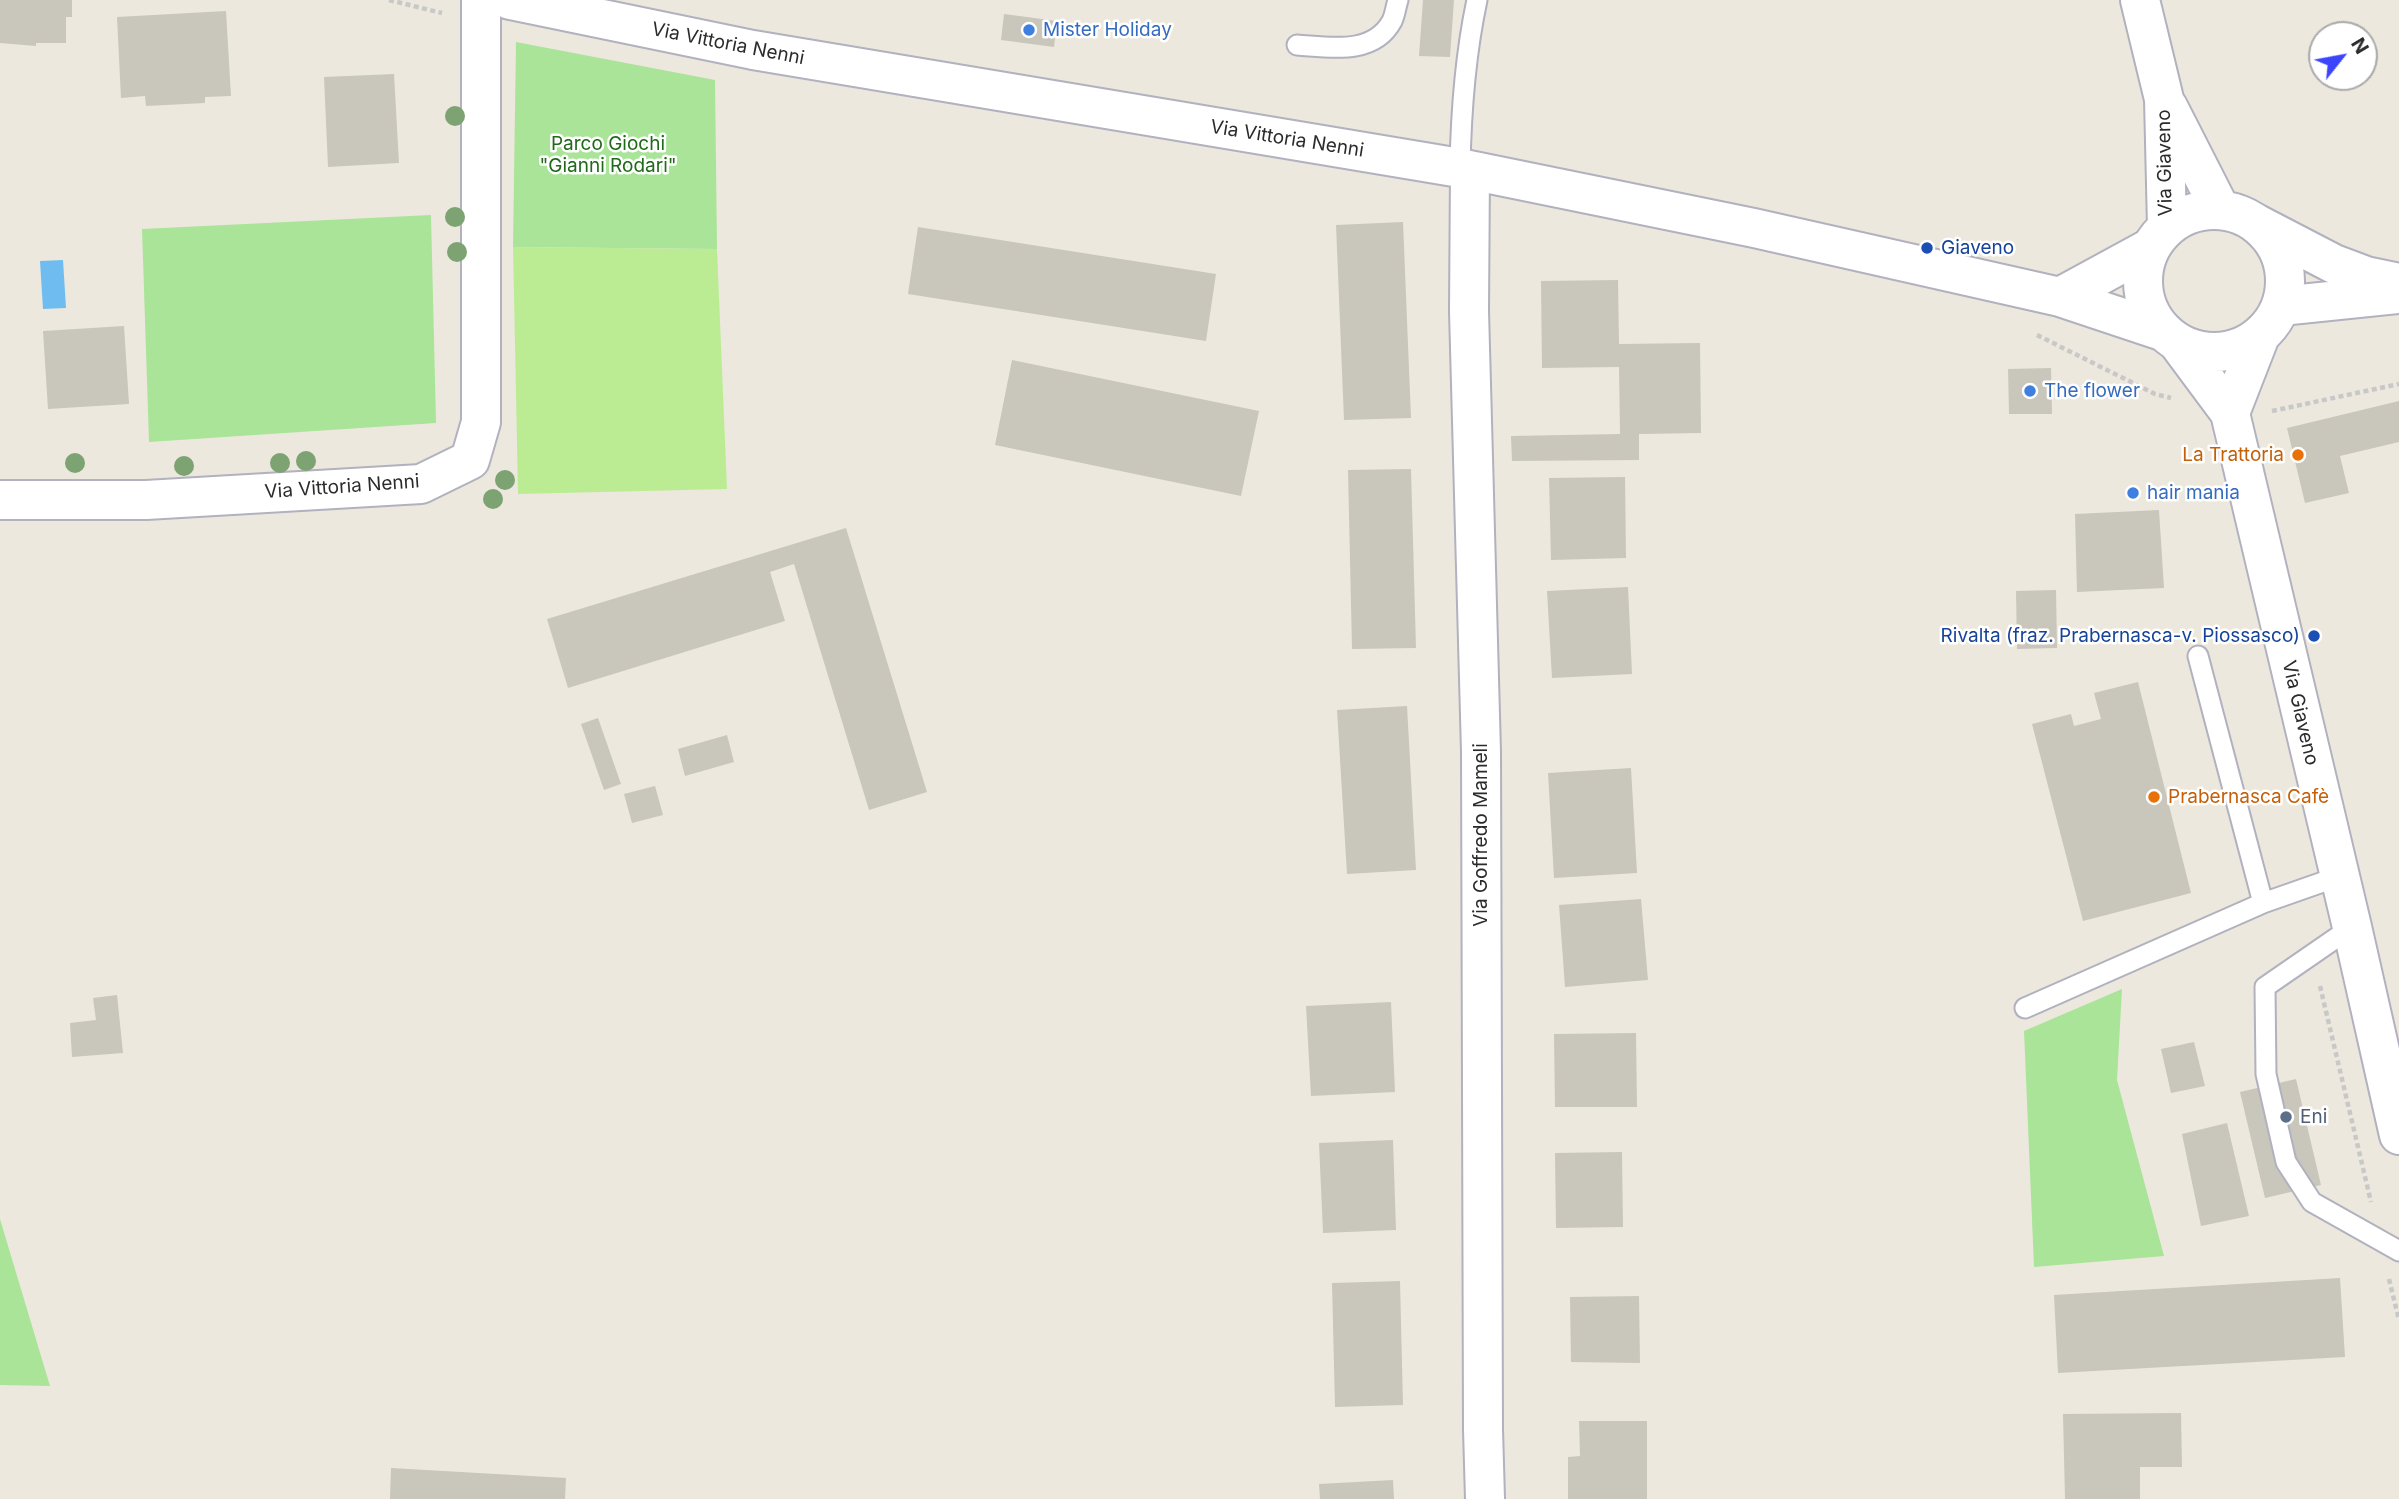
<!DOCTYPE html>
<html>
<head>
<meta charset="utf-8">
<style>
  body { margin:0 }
  #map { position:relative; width:2399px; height:1499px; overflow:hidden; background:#ede8dd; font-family:Inter,sans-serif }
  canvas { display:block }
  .north { position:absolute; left:2308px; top:21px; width:70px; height:70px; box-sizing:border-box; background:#fff; border:2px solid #aaa; border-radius:50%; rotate:59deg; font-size:19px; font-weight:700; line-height:28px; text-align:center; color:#2b2b2b }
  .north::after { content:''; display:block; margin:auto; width:24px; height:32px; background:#3b46fc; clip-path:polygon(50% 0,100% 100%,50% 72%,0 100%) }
</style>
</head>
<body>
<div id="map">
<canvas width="2399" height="1499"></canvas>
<div class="north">N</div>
</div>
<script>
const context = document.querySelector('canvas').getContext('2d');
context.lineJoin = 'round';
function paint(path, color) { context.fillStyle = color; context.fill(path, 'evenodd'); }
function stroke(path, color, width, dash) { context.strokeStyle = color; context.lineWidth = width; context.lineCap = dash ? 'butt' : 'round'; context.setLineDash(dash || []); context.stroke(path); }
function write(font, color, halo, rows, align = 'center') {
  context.font = font + ' Inter,sans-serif'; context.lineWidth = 5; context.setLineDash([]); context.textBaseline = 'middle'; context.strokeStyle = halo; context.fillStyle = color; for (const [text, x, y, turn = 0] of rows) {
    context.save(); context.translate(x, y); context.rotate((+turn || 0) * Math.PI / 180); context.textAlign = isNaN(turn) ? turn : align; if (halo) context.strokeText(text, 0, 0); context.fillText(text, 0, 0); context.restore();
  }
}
const green = new Path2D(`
  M516,42L715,80L717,249L513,247Z
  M431,215L436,423L149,442L142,229Z
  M2122,989L2117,1080L2164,1256L2034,1267L2024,1031Z
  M0,1219L50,1386L0,1385Z`);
const pitch = new Path2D(`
  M513,247L717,249L727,489L518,494Z`);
const water = new Path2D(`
  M63,260L66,308L43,309L40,261Z`);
const building = new Path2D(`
  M0,0H72V17H66V43H36V46L0,43Z
  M1423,0H1454L1450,57L1419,56Z
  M226,11L231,96L205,97V103L146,106L145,96L121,98L117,17Z
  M1004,14L1057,21L1054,47L1001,40Z
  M394,74L399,163L328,167L324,77Z
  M1403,222L1411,418L1344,420L1336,225Z
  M918,227L1216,274L1206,341L908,294Z
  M1618,280L1619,344L1700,343L1701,433L1639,434V460L1512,461L1511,436L1620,434L1619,367L1542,368L1541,281Z
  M124,326L129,404L48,409L43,331Z
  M1012,360L1259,411L1241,496L995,445Z
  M2051,368L2052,414H2009L2008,369Z
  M2399,401V442L2340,456L2349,493L2305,503L2287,428Z
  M1411,469L1416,648L1352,649L1348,470Z
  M1625,477L1626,558L1551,560L1549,478Z
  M2159,510L2164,588L2077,592L2075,514Z
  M846,528L927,792L869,810L794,564L770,572L785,621L568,688L547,619Z
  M1628,587L1632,674L1552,678L1547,591Z
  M2056,590L2057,648L2017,649L2016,591Z
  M2138,682L2191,893L2083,921L2032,724L2071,714L2074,726L2101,719L2094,693Z
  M1407,706L1416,870L1347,874L1337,710Z
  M598,718L621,784L604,790L581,724Z
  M727,735L734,762L685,776L678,749Z
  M1631,768L1637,873L1554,878L1548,773Z
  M655,786L663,815L632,823L624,794Z
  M1641,899L1648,980L1565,987L1559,905Z
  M117,995L123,1053L72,1057L70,1023L96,1020L93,998Z
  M1391,1002L1395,1092L1311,1096L1306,1006Z
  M1636,1033L1637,1107H1555L1554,1034Z
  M2194,1042L2205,1086L2171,1093L2161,1049Z
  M2296,1079L2321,1185L2265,1198L2240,1092Z
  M2227,1123L2249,1216L2201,1226L2182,1134Z
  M1393,1140L1396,1230L1323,1233L1319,1143Z
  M1622,1152L1623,1227L1556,1228L1555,1153Z
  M2340,1278L2345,1357L2058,1373L2054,1295Z
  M1400,1281L1403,1405L1335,1407L1332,1283Z
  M1639,1296L1640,1363L1571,1362L1570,1297Z
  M2181,1413L2182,1467H2140V1499H2065L2063,1414Z
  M1579,1421H1647V1499H1568V1457L1580,1456Z
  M391,1468L566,1478L565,1499H390Z
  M1393,1480L1394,1499H1320L1319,1484Z`);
const path = new Path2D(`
  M389,0L442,13
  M2037,335L2155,394L2171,398
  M2272,411L2399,384
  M2320,986L2371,1202
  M2389,1279L2399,1320`);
const service = new Path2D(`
  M1297,45C1329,47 1373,56 1392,21C1395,15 1396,6 1398,0
  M1460,168C1461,111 1465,56 1477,0
  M2198,656L2263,903L2340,876
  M2352,927L2265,987L2266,1074L2286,1162L2312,1202L2399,1251
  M2025,1008L2263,903`);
const minor = new Path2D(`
  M510,0L753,50L1460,168L1754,228L2060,297L2162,331
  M1470,170L1469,311L1481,752L1483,1429L1485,1499
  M2060,297L2150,248
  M0,500H146L421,484L470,460L481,422V0`);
const tertiary = new Path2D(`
  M2257,224L2334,264L2366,276L2399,283
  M2281,306L2399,294`);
const secondary = new Path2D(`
  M2140,0L2164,99L2167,227
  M2168,107L2220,209
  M2143 281a71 71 0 1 1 142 0a71 71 0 1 1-142 0Z
  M2178,343L2230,413L2352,927L2399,1135
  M2230,413L2260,336`);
const trees = [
  [455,116],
  [455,217],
  [457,252],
  [306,461],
  [75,463],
  [280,463],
  [184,466],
  [505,480],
  [493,499]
];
const markers = [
  [1029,30,7,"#3f7fe0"],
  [1927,248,7,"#1a4fb4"],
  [2030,391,7,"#3f7fe0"],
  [2298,455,7,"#e8710a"],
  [2133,493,7,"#3f7fe0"],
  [2314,636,7,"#1a4fb4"],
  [2154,797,7,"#e8710a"],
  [2286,1117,7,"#5c6f8a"]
];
const shopNames = [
  ["Mister Holiday",1043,30],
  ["The flower",2044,391],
  ["hair mania",2147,493]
];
const streetNames = [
  ["Via Vittoria Nenni",728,44,11],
  ["Via Vittoria Nenni",1287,139,9],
  ["Via Giaveno",2165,163,-91],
  ["Via Vittoria Nenni",342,487,-4],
  ["Via Giaveno",2300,713,77],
  ["Via Goffredo Mameli",1481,835,-90]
];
const parkNames = [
  ["Parco Giochi",608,144],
  ["\"Gianni Rodari\"",608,166]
];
const transitNames = [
  ["Giaveno",1941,248],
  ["Rivalta (fraz. Prabernasca-v. Piossasco)",2300,636,"right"]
];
const foodNames = [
  ["La Trattoria",2284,455],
  ["Prabernasca Cafè",2168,797,"left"]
];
const serviceNames = [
  ["Eni",2300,1117]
];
paint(green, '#a9e499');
paint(pitch, '#bbec94');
paint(water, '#6fbdf0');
paint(building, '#c9c6bb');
stroke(service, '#b1b1bf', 23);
stroke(minor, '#b1b1bf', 42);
stroke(tertiary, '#b1b1bf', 42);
stroke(secondary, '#b1b1bf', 42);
stroke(path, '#c8c8c8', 4.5, [5, 3.5]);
stroke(service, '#fff', 19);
stroke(minor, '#fff', 38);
stroke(tertiary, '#fff', 38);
stroke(secondary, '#fff', 38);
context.fillStyle = '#7ca371';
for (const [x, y] of trees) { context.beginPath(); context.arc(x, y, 10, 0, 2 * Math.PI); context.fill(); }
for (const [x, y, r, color] of markers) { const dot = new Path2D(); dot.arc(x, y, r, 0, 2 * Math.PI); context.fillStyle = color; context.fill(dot); stroke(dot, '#fff', 2.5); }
write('19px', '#366cbe', '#fff', shopNames, 'left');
write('19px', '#2b2b2b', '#fff', streetNames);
write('19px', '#1f6a19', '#fff', parkNames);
write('19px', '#164399', '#fff', transitNames, 'left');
write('19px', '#c56008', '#fff', foodNames, 'right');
write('19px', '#4e5e75', '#fff', serviceNames, 'left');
</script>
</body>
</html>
